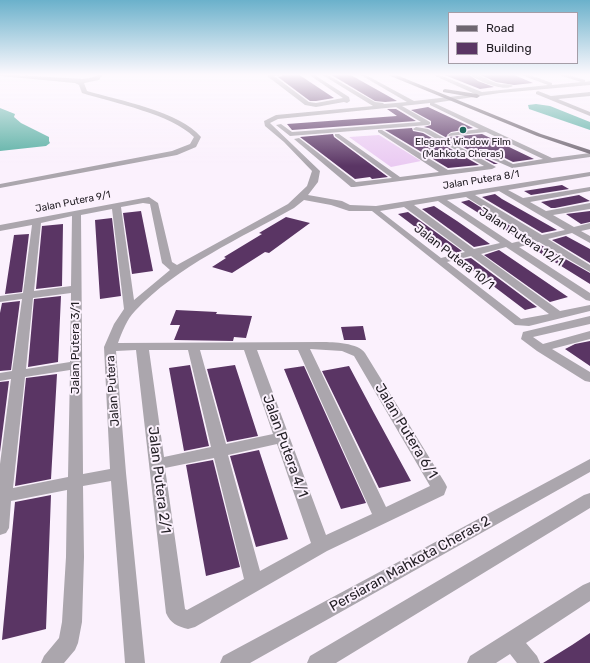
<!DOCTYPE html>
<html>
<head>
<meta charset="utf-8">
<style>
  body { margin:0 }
  #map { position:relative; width:590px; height:663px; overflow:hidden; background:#fbf1fd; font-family:Rubik,sans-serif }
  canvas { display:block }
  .legend { position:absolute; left:448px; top:12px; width:130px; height:52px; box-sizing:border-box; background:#fbf1fd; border:1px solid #a59da7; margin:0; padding:5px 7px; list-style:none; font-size:12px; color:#242026 }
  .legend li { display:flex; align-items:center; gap:8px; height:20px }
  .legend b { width:20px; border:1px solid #a59da7 }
</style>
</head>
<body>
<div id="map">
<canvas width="590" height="663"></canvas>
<ul class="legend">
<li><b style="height:5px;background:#6f6671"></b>Road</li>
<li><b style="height:11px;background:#5a3564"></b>Building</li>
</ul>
</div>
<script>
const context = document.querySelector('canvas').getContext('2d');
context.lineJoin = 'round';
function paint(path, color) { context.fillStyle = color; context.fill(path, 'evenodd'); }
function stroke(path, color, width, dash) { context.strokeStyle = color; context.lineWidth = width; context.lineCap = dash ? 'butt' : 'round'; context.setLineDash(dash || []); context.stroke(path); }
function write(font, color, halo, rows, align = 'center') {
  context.font = font + ' Rubik,sans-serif'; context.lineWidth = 4; context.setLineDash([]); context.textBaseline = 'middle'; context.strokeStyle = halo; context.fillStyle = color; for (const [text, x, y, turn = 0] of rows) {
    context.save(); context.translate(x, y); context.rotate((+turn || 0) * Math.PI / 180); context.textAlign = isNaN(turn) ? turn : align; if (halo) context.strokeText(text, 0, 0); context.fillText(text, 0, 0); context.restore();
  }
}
const green = new Path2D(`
  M379,135L421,161L391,167L349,137Z`);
const water = new Path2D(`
  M536,104L550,106L590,122V130L529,109L528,105Z
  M0,108L15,114L14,117L21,123L49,137V141L50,143L46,146L0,151Z`);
const building = new Path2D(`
  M282,74H298L334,98L316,101H310L278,77L282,76Z
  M330,74H349L397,101L385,102L375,101Z
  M442,74H468L478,81L494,87L480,89Z
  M478,74H512L533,83L514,85L496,82Z
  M428,107L473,128L451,132L447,135L448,137L482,134L534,159L513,162L487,149H479V155L498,164H494L429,128L424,127L431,125V121L411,110Z
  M387,109H396L416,121L292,130L287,124L397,116Z
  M412,128L413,131L423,133L479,165L448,168L385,130Z
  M333,134L334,137L388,177L372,179L370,177L355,179L300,137Z
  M562,185L569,189L531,195L524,191Z
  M495,194L502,199L557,230L542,233L482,197Z
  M579,195L590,201L555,208H551L541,202Z
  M469,200L528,237L520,239L461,202Z
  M434,206L457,221L490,244L474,247L422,209Z
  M141,211L153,271L132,274L123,213Z
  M590,211V222L581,224L566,214Z
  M408,212L462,251L451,254L398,214Z
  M286,217L310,223L269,253L265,252L232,273L212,267L226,258L224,257L262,234L259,233Z
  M112,218L121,296L100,299L95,220Z
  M63,224L62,286L36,289L42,226Z
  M29,234L22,292L5,294L14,235Z
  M566,236L590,249V263L552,240Z
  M539,244L590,273V284L529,246Z
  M499,250L549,284L568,297L550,302L484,255Z
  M471,258L537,307L525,310L459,260Z
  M61,296L58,362L28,367L34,299Z
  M20,301L11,370L0,371V313L2,303Z
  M176,310L217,312L216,314L252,316L246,338L234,337L233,341L174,340L180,325H170Z
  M363,326L366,340H344L341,327Z
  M590,341V366L565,349L575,344Z
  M190,365L209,446L184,451L169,368Z
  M235,365L258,436L227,442L207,369Z
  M304,366L366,503L341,509L284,369Z
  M349,366L374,413L411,481L379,488L322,371Z
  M57,374L51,479L15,486L26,378Z
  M9,381L0,452V382Z
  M259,450L288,539L256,547L230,456Z
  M213,460L240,567L206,576L186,465Z
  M51,495L46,629L2,640L15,502Z
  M590,633V663H543L572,645Z`);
const minor = new Path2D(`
  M0,74L83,79C92,79 97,74 103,74L99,80L84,83L87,91C118,100 181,112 201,137L196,147L177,155L0,188V184L172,151L190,144L194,137C171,114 114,103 82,93L79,85L75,83L0,76Z
  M268,74H281V75L274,76L309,102L316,103L343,98L308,74H313L349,97L350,101L347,103L344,102L316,107L305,105L267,76Z
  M321,74H326L375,102L383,103L384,104L407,102L359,74H364L414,101L475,94L431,74H437L482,92L548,85L521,75V74H527L552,83V85L581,82L559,75V74H565L585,80V82L590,81V85L500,93L434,103L552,158L590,153V157L512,168L480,154V150H486L513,164L543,159L486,132L449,136L448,135L451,133L479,129L430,105V103L402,106L430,122V124L428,125L290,136L276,125L281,124L292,132L421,122L396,107L278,119L270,123L320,171L318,182L308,195L342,201L350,205L376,206L590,172V176L508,190L523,198L590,187V191L530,202L546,211L590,203V209L553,215L574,227L590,223V229L581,231L590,236V243L572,233L548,239L590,265V272L539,242L519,247L590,293V301L586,300L506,247L481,254L560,311L590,305V311L529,326L515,325L372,211H349L331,205L304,200L294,208C241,238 177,266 135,311C127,319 122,332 118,343L322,342C333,342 359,343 365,353L445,483L447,487L444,495L327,551L195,627L188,629C177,626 171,624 166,613L136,350L116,351L126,473L145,663H125L111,481L83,486L84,557L82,622L78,643L75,650L64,663H41L44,656L59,638L62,622L66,557L67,490L11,501L9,528L6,533L0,535V464L11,379L0,381V373L12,371L22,299L0,302V296L23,293L32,225L0,231V225L149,197L158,203L172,262L177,265L288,204L307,186L312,171L284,142L265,126L264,121L276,115L373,106ZM499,191L565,230L542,235L475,195ZM466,197L532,238L512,243L447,200ZM438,201L500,243L474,249L414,205ZM143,203L150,204L162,263L170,270L134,300L121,207ZM404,207L465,252L441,258L380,211ZM112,209L124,309L114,324L104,347L110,469L83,474L81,215ZM72,216L71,286L34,291L41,223ZM471,256L549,314L521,319L447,262ZM71,293L70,362L26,369L33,298ZM310,349L342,351L354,356L430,486L386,507ZM149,350H188L211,447L164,457ZM200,350H244L273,434L226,444ZM257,350H298L372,514L326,535ZM70,370L68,477L13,488L25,377ZM277,444L311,543L260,571L228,455ZM214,458L244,579L187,610L185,609L165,468Z
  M469,74C481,73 489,82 500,84C505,85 509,83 513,86C503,92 478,81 469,74Z
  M538,91L551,96L590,92V96L558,99L590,112V116L536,94V92Z
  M416,127L428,129L496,167L492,169L354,187H351L294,139L299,138L356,182L392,178L335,136V134H339L400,177L439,172L378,132V130H382L448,170L484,166L424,132L414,130L413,129Z
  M590,316V324L533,337L543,344L590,331V339L552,349L590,372V382L585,381L537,351L521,339L523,332Z
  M590,459V472L250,663H220L223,656Z
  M590,493V508L336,663H307L310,656L584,495Z
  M590,582V601L526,643L537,656L540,663H517L510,654L496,663H467L470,656L583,585Z`);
const major = new Path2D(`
  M388,74H394L541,134L590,150V154L537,136L388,75Z
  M445,89L477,94L480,96L477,98L443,92V90Z`);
const markers = [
  [463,130,4,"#1f685e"]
];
const farPoinames = [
  ["Elegant Window Film",463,142],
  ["(Mahkota Cheras)",463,154]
];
const farStreetnames = [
  ["Jalan Putera 8/1",481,180,-9],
  ["Jalan Putera 9/1",73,202,-11]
];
const streetNames = [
  ["Jalan Putera 12/1",521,237,33],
  ["Jalan Putera 10/1",454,257,38],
  ["Jalan Putera 3/1",76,348,-90],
  ["Jalan Putera",113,391,-94]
];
const nearStreetnames = [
  ["Jalan Putera 6/1",406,431,59],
  ["Jalan Putera 4/1",285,446,70],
  ["Jalan Putera 2/1",159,480,83],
  ["Persiaran Mahkota Cheras 2",410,564,-29]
];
paint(green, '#eacaf2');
paint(water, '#51ac9f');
paint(building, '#5a3564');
paint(minor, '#aba6ad');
paint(major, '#6f6671');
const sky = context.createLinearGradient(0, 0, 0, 166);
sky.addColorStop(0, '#6bb1cb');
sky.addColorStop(0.45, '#fdf9fe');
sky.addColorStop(1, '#fdf9fe00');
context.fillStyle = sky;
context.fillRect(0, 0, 590, 166);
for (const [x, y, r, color] of markers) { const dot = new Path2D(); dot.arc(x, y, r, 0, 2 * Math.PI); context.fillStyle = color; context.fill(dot); stroke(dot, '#fbf1fd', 1.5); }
write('10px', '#242026', '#fbf1fd', farPoinames);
write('10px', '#242026', '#fbf1fd', farStreetnames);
write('12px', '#242026', '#fbf1fd', streetNames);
write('14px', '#242026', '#fbf1fd', nearStreetnames);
</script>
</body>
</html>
